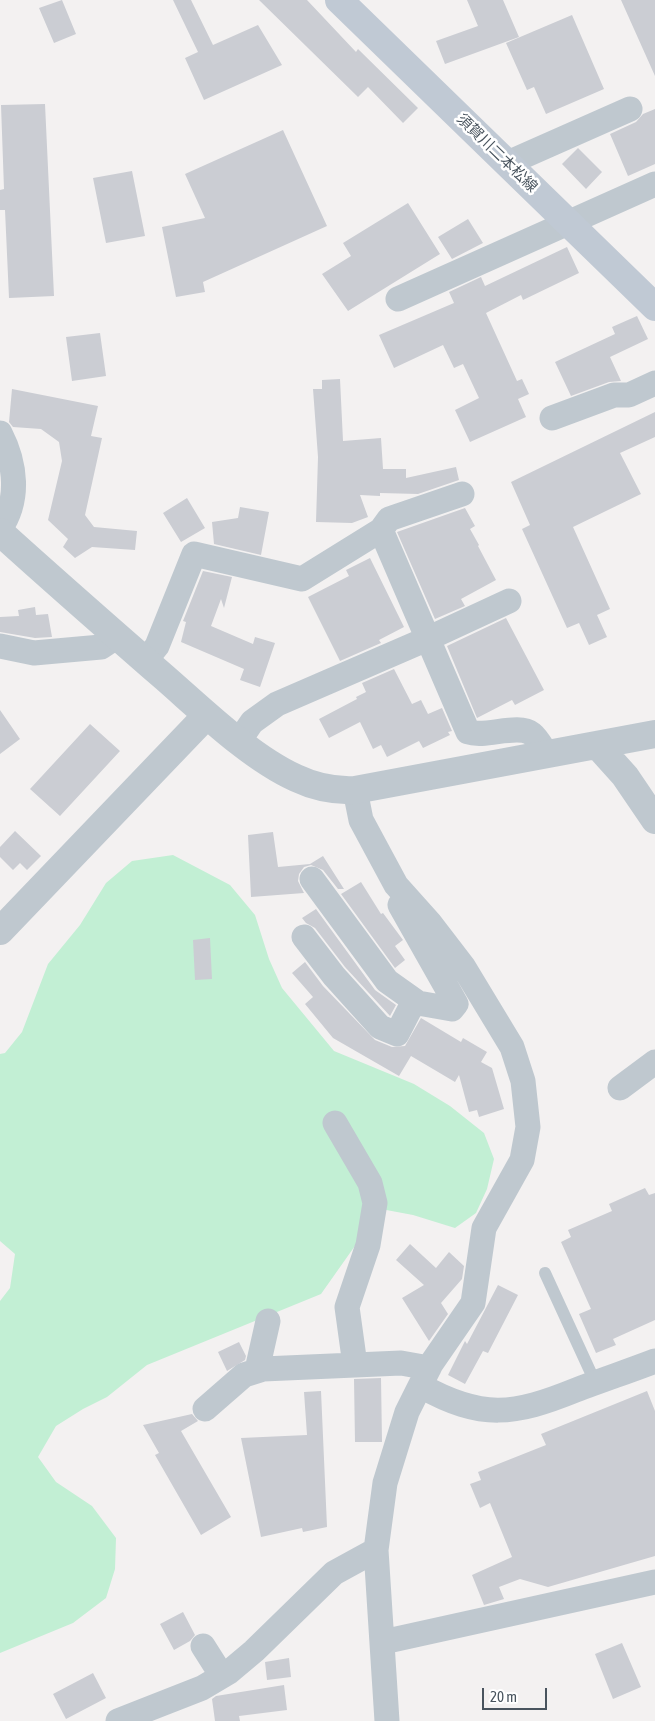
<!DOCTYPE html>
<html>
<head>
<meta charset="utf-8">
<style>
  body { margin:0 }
  #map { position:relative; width:655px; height:1721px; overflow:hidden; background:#f3f1f1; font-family:"Asap Condensed",sans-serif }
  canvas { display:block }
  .scale { position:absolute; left:482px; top:1688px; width:65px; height:22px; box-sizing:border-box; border:2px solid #49545e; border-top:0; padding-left:6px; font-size:15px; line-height:18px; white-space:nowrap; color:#49545e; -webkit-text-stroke:4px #fff; paint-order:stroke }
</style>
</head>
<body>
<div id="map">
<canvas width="655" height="1721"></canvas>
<div class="scale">20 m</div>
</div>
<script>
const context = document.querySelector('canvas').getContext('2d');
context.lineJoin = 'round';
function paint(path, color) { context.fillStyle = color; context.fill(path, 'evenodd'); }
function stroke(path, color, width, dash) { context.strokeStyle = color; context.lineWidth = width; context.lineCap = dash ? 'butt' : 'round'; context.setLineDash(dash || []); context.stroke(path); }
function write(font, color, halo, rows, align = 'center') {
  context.font = font + ' "Asap Condensed","Noto Sans JP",sans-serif'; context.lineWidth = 5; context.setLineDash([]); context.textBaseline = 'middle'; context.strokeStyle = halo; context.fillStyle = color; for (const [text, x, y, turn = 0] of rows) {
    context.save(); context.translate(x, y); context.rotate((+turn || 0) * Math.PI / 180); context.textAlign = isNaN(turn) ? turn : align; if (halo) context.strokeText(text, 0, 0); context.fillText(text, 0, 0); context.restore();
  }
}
const green = new Path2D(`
  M173,855L230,885L255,915L269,959L282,988L334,1051L414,1084L450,1106L484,1133L494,1159L487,1189L476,1213L455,1228L413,1215L381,1209L321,1294L147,1365L107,1397L83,1409L56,1426L38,1457L56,1482L92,1506L116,1538L115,1569L106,1598L73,1623L0,1653V1301L10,1288L15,1254L0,1241V1054L5,1053L22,1032L48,964L80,925L106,883L132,861Z`);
const building = new Path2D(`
  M62,0L76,34L54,43L39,8Z
  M173,0H191L213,45L258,25L282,65L204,100L185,58L198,52Z
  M259,0H307L356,52L358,49L418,108L403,123L368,87L358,97Z
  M467,0H503L519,37L445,64L436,41L478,26Z
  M621,0H655V76Z
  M572,15L604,89L546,114L534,87L527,90L506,43Z
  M45,104L54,296L9,298L5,210H0V190L4,189L1,105Z
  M655,109V164L628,176L610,134L636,122L643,114Z
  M283,130L327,226L203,282L205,292L176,297L162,227L205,218L185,174Z
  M578,148L602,172L586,189L562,164Z
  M132,171L145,236L106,243L93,178Z
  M408,203L440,254L348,311L322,274L351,256L343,243Z
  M468,219L483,243L452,259L438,237Z
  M567,247L579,273L523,300L521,295L486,313L517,381L522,379L529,394L518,399L526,417L470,442L455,410L479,398L463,364L454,368L443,345L394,368L379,335L454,303L449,292L481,277L485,286Z
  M637,316L648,339L610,357L621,381L609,382L571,396L555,362L615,334L612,327Z
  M100,333L106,376L72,381L66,337Z
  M340,379L343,441L381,438L383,469H406V478L456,467L459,480L418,494L380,493V496L360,495L368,517L352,523L316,522L318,457L313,389H322V380Z
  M12,389L98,406L91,436L102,438L85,515L94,527L137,531L135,550L92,547L75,558L63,547L68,539L48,520L62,461L59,442L41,429L13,427L9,422Z
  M655,412V437L620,453L641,494L573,527L610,609L597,615L607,637L589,645L579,623L567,628L522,529L530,525L511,482Z
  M187,498L205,528L181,542L163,513Z
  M240,507L269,512L261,555L214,544L212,522L238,518Z
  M465,508L475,526L470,529L479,545L478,546L496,580L461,599L465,606L435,619L397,532Z
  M370,558L404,627L379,640L381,643L340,661L308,597L349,576L346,570Z
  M203,571L232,577L224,608L221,599L211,626L253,644L255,637L275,643L260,687L240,680L244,669L181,642L186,622L183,621Z
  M35,607L36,615L48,614L52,637L35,638L0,632V617L19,616L18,610Z
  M506,618L544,690L515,705L512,700L477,718L447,646Z
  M394,669L412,704L421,700L428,714L442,708L452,731L448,732L450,735L423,748L419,741L387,757L381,745L373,749L360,722L329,738L319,719L357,699L356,697L366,692L362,683Z
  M0,710L20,739L0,754Z
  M90,724L120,751L60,816L30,789Z
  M15,831L41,856L27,870L20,863L13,870L0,857V847Z
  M273,832L278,867L310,864L323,856L344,889H338L323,870L311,865L304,867L299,874L298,881L304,893L251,897L248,835Z
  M361,882L381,914L383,913L403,940L395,946L405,960L395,968L341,894Z
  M316,909L375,990L396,1005L390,1016L345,967L315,928L306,923L302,918Z
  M210,938L212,979L195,980L193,940Z
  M305,962L323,986L375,1040L392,1047L405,1046L421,1018L461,1042L463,1038L487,1052L481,1062L492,1068L504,1109L479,1117L477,1110L469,1112L459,1075L455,1082L411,1056L399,1076L333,1038L305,1004L313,997L292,973Z
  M645,1188L649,1195L655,1193V1320L613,1339L616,1345L596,1353L579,1314L591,1309L561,1242L571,1237L568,1230L612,1211L609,1204Z
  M410,1244L436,1268L449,1252L464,1266L462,1279L441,1303L448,1314L429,1341L402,1298L424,1285L396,1260Z
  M498,1285L518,1295L488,1353L483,1351L465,1384L448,1375L465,1341L467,1344Z
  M239,1342L246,1356L245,1360L227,1371L218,1352Z
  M381,1378L382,1442H355L354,1379Z
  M321,1391L327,1527L303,1532L302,1528L261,1537L241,1438L307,1435L304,1392Z
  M647,1391L655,1411V1556L548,1587L520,1579L499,1587L504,1599L484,1605L472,1575L512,1557L490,1503L480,1508L470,1484L481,1480L478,1472L546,1445L541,1434Z
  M192,1414L198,1421L181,1431L231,1517L201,1535L155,1455L159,1453L143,1425Z
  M183,1612L195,1635L190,1641L174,1650L160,1624Z
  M622,1643L641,1687L613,1699L595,1654Z
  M289,1658L291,1677L267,1680L265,1662Z
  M93,1673L106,1698L66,1719L53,1694Z
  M284,1685L287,1710L239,1716L240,1721H215L212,1699L216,1696Z`);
const service = new Path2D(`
  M545,1273L596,1384`);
const minor = new Path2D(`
  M508,163L630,109
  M398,299L655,184
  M552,418L614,395H629L655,383
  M0,433C16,464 20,500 0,529
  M381,530L389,519L462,494
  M0,646L34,653L101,647L116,637
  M145,661L157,646L194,554L302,579L381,530L468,732C486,738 518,723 532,734C537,738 542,747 546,753
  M239,741L252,722L277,704L427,639L509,601
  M355,790L361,820L396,885L430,923L463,966L512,1047L523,1081L528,1127L522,1160L484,1228L473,1303L431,1364L407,1412L385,1483L376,1550L387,1721
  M312,879L387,981L418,1003L452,1009L456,1004L400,905
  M304,937L334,976L380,1027L397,1034L414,1001
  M620,1088L655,1062
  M335,1123L370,1183L375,1203L368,1245L347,1307L355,1365
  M257,1370L268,1321
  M421,1386C482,1420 514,1415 576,1390C602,1380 629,1371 655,1361
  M205,1409L244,1375L263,1369L401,1363L429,1368
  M383,1642L655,1582
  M203,1646L222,1676
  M118,1721L202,1688L229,1672L254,1651L334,1573L376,1550`);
const tertiary = new Path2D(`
  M0,532C54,581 109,629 164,677C203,711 250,757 296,778C315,787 334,791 355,790L655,734
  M598,746L625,776L655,820
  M0,931L207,715`);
const secondary = new Path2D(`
  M339,0L655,307`);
const streetNames = [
  ["須賀川二本松線",497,153,44]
];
paint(green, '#c2efd4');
paint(building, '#cbcdd3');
stroke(service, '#bfc8cf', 12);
stroke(minor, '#bfc8cf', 25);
stroke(tertiary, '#bfc8cf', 28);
stroke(secondary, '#c0c9d4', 28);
write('15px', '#49545e', '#fff', streetNames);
</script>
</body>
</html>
